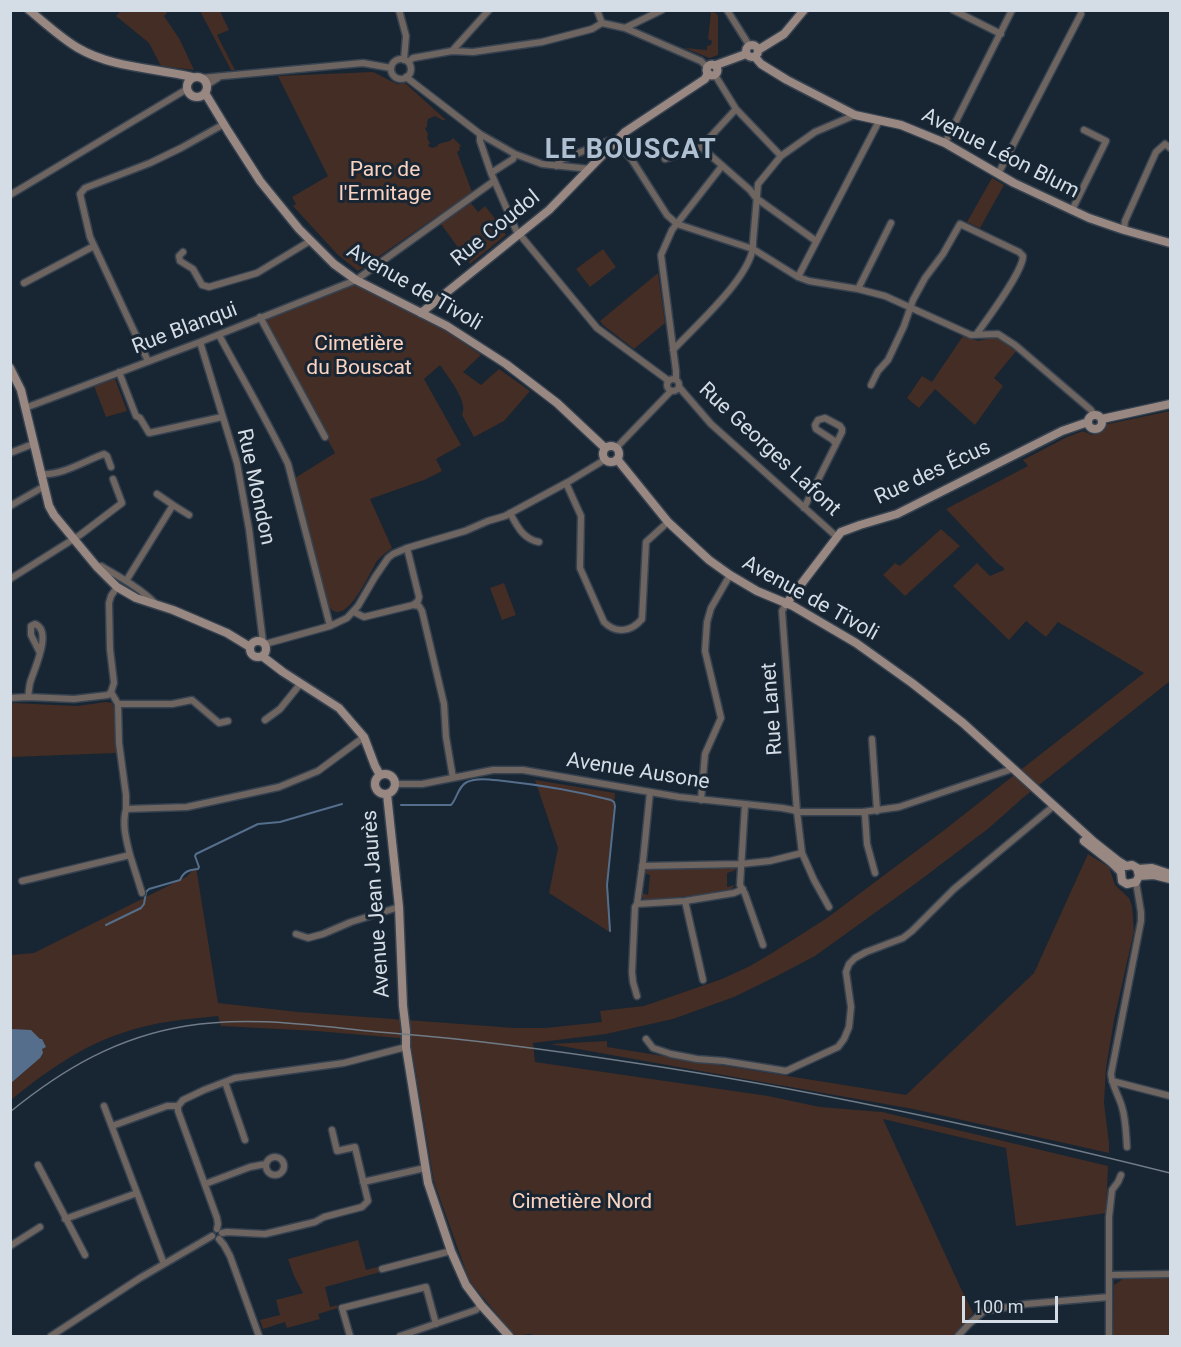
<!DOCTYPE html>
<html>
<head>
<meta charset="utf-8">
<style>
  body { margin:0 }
  #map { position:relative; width:1181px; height:1347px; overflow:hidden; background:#182533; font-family:Roboto,sans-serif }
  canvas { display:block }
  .frame { position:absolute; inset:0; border:12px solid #d4dde6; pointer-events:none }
  .scale { position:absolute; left:962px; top:1296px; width:96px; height:27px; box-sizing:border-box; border:3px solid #d4dde6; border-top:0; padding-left:8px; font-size:18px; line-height:21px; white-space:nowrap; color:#d4dde6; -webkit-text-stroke:4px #182533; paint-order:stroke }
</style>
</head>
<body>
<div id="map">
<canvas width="1181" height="1347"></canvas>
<div class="frame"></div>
<div class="scale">100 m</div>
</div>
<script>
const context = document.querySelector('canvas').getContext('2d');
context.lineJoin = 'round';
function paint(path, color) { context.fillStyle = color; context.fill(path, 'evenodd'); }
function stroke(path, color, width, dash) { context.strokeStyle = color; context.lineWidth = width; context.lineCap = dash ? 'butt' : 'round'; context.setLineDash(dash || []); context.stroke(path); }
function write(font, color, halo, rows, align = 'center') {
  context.font = font + ' Roboto,sans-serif'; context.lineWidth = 6; context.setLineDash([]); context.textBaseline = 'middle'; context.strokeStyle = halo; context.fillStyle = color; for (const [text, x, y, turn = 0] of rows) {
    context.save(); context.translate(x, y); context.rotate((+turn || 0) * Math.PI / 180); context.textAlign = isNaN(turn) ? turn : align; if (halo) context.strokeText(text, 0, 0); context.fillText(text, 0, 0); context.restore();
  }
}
const green = new Path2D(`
  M121,11H165L167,13L164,16L180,40L194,70L161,66L149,43L116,16Z
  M200,11H220L229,30L217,35L235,70H231Z
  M711,12L716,13L718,16V55L709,58L685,48L707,50V46L711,45L712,41L708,39Z
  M373,72L397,84L405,83L446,120H442L435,116L428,119L427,124V127L425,128L428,134L427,138L430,143L428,146L432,148L438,146V144L450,141L453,138L461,146L459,147L460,150L457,152L472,192L358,271L337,254L293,206L296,204L292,197L328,176L278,76Z
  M992,178L1004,185L980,228L967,222Z
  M471,203L478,212L485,206L504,230L503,231L506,235L470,264L441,224Z
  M603,249L616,267L590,287L576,269Z
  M658,273L665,323L634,349L603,325L600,321Z
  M356,280L467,338L464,343L481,355L463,372L481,385L499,369L530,391L504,421L474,437L462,415C469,402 448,377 440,365L424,379L461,445L436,459L442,471L424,480L370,499L392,548C387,552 381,556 377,561C370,572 346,629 329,607L295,478L335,453L260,317Z
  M963,336L978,341L990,338H999L1017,350L994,378L1003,386L975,425L935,389L919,408L907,398L922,376L932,382Z
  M115,379L127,411L106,417L94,386Z
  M1170,411V681L1024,797L989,828L915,884L815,956L777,976L734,997L673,1019L606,1034L533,1043L535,1062L768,1096L820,1107L882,1112L1108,1166L1106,1213L1016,1226L1006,1148L883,1119L963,1293L973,1313L953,1336H535L530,1334L515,1336L471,1283L466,1271L434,1182L411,1044L399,1038L316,1031L221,1026L218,1016C186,1019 153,1022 122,1033C80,1047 44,1073 11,1100V955L34,953L186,877L196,867L218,1003L298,1012L515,1028H546L602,1022L600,1011L644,1006L722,979L750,966L772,953L827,918L943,831L1144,673L1058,622L1046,637L1026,621L1009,640L953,586L977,563L990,576L1004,570V568L997,563L946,509L1028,466L1023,460L1067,437L1083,431L1092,435L1108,424Z
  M941,529L960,546L905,596L883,575L895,563L900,566Z
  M504,583L516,615L502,620L490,588Z
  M106,702L112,703L114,707L116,753L11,757V704L13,703L77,706Z
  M535,780L615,793L608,886L611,933L549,893L558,848Z
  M1088,854L1109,867L1115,885L1129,898L1132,906L1134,931L1114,1020L1106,1068L1104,1103L1109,1143V1153L913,1109L550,1044L607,1041V1047L906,1095L1034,973Z
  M734,867L736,870L727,873V887L735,885L730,891L647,901L641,897L642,893L648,895L650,875L644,873L648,869Z
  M358,1240L366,1270L446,1248L447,1254L325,1287L330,1307L337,1305L338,1308L318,1314L320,1319L287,1328L285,1322L263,1329L260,1320L280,1315L276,1300L303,1293L294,1276L288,1259Z
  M1126,1277H1170V1336H1113L1114,1285Z`);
const water = new Path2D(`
  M11,1029L31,1030L40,1039H42L46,1047L42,1049L43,1053L40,1058L11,1083Z`);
const stream = new Path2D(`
  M401,805H451C457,799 458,786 467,782C478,777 493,780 504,781C541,785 576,791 611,800L614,802L615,806L607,885L610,931
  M106,925L141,908L144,904L146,892L149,889L180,880C184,871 189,870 198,869L199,867L195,856L196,854L258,824L280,822L342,804`);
const street = new Path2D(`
  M399,10L406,36L404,60
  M597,10L602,23
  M727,10L749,45
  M953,10L1001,34
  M602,23L625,28L701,61L707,67
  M625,28L662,10
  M452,51L489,10
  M391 69a10 10 0 1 1 20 0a10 10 0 1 1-20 0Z
  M408,62L413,58L452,51L473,52L542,42L592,29L602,23
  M715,75L736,109L781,156
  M406,77L480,134L515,154L542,164L590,169
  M202,78L363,63L391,68
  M207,85L218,78
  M736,109L701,147L750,190L756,198L816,241
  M480,134V141L491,173L516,230L597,328L669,381
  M945,143L1012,10
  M665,159L701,147
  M556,166L561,160L608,141H616L632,160L667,215L677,224L753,249L798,277L809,281L858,289L885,296L971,335L998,334L1015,345L1091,410L1094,415
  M491,173L513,159L515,154
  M998,174L1081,14
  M10,195L187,89
  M1072,211L1075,204L1106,141L1084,130
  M1124,230L1125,221L1156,152L1165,144L1170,148
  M183,252L179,256L180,261L193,269L202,285L209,287L257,273L310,241
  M798,277L879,121
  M24,283L94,246
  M858,289L891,223
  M260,317L325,437
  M219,335C242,378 267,420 288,464L330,626
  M200,342L237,463L249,529L263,642
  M673,350C694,327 756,273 753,242L758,184L781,156L815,132L855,115
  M148,361L90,237L80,194L85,188L150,163L181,148L224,124
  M119,372L136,416L140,418L149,433L222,417
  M667 385a6 6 0 1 1 12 0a6 6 0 1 1-12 0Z
  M676,379V371L661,255L672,230L722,166
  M871,385L878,371L888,360L904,326L913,300L925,278L943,254L960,224L1019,252L1023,256C1023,272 987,319 976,335
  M679,387L711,424L837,537
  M25,408L200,342L356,280L494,181
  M616,448L671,391
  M10,453L33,444
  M40,474C62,476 84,461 104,454L107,456L111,467
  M566,483L581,516L580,568L604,622C616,634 631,632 642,619L646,542L668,522
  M173,505L189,515
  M10,506L43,487
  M804,508L842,432V429L840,426L825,418L818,420L815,425L816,429L833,440L835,443
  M510,513C517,526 523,539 539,542
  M407,548L419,597L418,601L413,605
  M97,567L101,566C120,577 140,588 155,603
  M10,579L80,535L122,503L113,479
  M126,581L173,505L157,494
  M786,604L782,611L797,812L802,853L814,880L829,907
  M413,605L419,606L422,611L444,704L446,737L453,778
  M354,612L364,617L413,605
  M265,644L330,626L347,618L358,606L375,577L388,558L393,554L407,548L465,531L488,521L505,516L568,482L606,459
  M111,692L118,704L119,743L126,795V809L187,807L279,787L318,771L364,737
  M111,692L114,683L110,649L109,603L111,596L117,587
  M28,697C29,692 29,687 30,683C34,669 53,631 35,624L31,626V635L40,653
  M10,698L28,697L74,699L108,695L111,692
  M118,704H172L192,700L219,723L228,721
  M265,720L280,709L301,683
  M872,739L877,811
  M395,784H422L493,770H523L679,797L782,808L793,810L797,812H863L899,807L1009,770
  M701,800L705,754L721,718L705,651L707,622L711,608L730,575
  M745,805L740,885L745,894L763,945
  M863,812L865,815L867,844L875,873
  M130,855L142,893
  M642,866L741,864L770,861L802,853
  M22,881L130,855C126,839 122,825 126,809
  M685,901L703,980
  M637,904L685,901L734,893L743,889
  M296,934L308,938L323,934L351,922L399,907
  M637,996L633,982L632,972L635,907L637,904L643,861L650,792
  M646,1039L653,1048L671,1054L697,1059L724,1061L786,1071L838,1047L844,1039L849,1027L851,1007L846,972L849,964L855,958L866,952L903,938L912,931L954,889L1050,809
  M1112,1081L1170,1096
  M225,1082L245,1140
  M104,1106L164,1264
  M112,1126L167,1106H178
  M1127,1147C1126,1134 1126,1120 1122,1107C1119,1096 1112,1086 1111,1074L1141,921V912L1136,882
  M266 1166a9 9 0 1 1 18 0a9 9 0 1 1-18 0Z
  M38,1165L85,1255
  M363,1182L425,1168
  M205,1184L250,1167L266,1164
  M65,1219L137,1193
  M217,1229L218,1224L217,1218L178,1111V1106L183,1100L204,1090L235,1078L344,1063L406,1047
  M222,1233L227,1232L265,1234L315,1222L324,1217L362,1207L368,1201L355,1147L337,1151L332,1130
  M219,1239L224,1245L230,1256L259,1336
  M10,1246L40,1227
  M382,1269L451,1251
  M1110,1275L1170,1274
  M51,1336L140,1278L212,1236
  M350,1336L342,1308L426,1287L436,1324
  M400,1336L476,1310L481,1305
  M958,1336L969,1324L984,1311L1026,1304L1109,1297
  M1109,1336V1217L1112,1190L1118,1182L1121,1175`);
const secondary = new Path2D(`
  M29,10C45,23 61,38 78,48C112,68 155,68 192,77
  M746 51a6 6 0 1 1 12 0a6 6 0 1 1-12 0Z
  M758,50L784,34L804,10
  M755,57L761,64L787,80L855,115L901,125L945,143L1014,183L1089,218L1124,230L1170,243
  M706.5 70a5.5 5.5 0 1 1 11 0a5.5 5.5 0 1 1-11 0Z
  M716,65L746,54
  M187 87a10 10 0 1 1 20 0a10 10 0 1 1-20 0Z
  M205,93L228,131L260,181L299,229L334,264L356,280L447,326L506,364L557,403L605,448
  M421,313L549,210L625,132L705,79L708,73
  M10,368L21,390L49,506L54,515L97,567L117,587L136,598L173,610L227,633L250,647
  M1088 422a7 7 0 1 1 14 0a7 7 0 1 1-14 0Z
  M1102,419L1170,404
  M603 454a8 8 0 1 1 16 0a8 8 0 1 1-16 0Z
  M617,459L668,522L709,560L730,575L757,591L793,606L856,643L912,683L963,723L1094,842L1118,861L1126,866L1132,865L1137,868L1139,876L1136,882L1127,884L1122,881L1121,872
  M786,604L841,532L860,525L897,514L1062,431L1088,422
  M250 649a8 8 0 1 1 16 0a8 8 0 1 1-16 0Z
  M262,656L283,672L339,708L364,737L375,766L380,775
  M375 784a10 10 0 1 1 20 0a10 10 0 1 1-20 0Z
  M387,794L399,907L403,1006L406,1031V1047L428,1183L451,1251L466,1285L481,1305L509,1336
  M1084,841L1111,862L1121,872
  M1138,869L1152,868L1170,874
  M1139,876L1154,875L1170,879`);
const tram = new Path2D(`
  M10,1112C64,1068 118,1037 186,1026C258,1014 331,1029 402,1034C480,1040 557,1051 635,1063C815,1090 993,1129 1170,1173`);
const streetNames = [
  ["Avenue Léon Blum",1000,154,27],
  ["Rue Coudol",496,229,-39],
  ["Avenue de Tivoli",414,288,30],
  ["Rue Blanqui",185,329,-21],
  ["Rue Georges Lafont",769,450,43],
  ["Rue des Écus",933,473,-25],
  ["Rue Mondon",255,487,78],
  ["Avenue de Tivoli",810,599,29],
  ["Rue Lanet",773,709,-94],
  ["Avenue Ausone",638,772,9],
  ["Avenue Jean Jaurès",377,904,-94]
];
const parkNames = [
  ["Parc de",385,171],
  ["l'Ermitage",385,195],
  ["Cimetière",359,345],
  ["du Bouscat",359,369],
  ["Cimetière Nord",582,1203]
];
const districtNames = [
  ["LE BOUSCAT",631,151]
];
paint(green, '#432d24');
paint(water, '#546e8b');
stroke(stream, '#546e8b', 2);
stroke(street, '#364250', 9);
stroke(secondary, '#364250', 11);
stroke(street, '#6e6460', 6);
stroke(secondary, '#988881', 8);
stroke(tram, '#6f7b86', 1.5);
write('21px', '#d4dde6', '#182533', streetNames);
write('21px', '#fad2c0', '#182533', parkNames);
context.letterSpacing = '1.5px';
write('bold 27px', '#b0c0d3', '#182533', districtNames);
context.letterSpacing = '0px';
</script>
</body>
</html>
